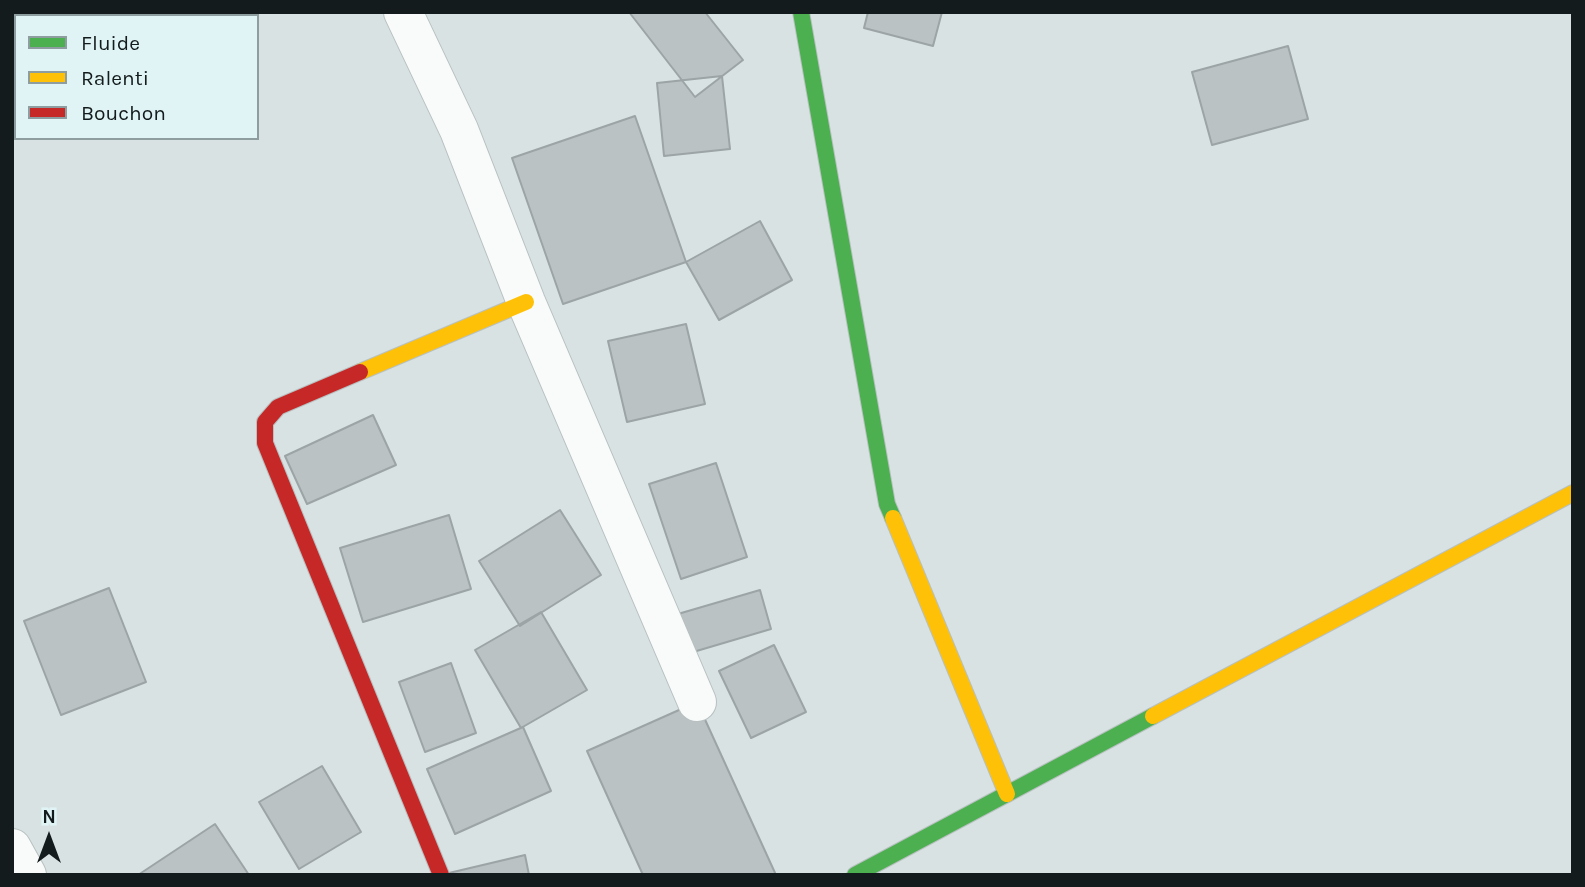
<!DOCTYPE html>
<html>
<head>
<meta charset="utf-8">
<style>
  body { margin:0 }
  #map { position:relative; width:1585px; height:887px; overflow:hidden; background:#d8e2e3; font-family:Karla,sans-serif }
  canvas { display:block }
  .frame { position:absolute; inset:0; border:14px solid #141b1c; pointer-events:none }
  .legend { position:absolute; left:14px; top:14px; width:245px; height:126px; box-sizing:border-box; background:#e0f4f6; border:2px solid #8e9d9f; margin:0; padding:9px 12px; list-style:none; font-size:21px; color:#141b1c }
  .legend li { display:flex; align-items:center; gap:14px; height:35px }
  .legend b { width:35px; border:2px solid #8e9d9f }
  .north { position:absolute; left:14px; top:803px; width:70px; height:70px; -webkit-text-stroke:5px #e0f4f6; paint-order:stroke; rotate:0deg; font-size:19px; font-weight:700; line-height:28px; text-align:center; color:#141b1c }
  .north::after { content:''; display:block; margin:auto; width:24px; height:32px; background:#141b1c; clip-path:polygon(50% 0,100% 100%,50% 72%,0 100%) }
</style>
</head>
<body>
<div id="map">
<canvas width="1585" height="887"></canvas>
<div class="frame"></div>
<ul class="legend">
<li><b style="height:9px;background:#4caf50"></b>Fluide</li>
<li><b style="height:9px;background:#ffc107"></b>Ralenti</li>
<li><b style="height:9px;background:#c62828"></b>Bouchon</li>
</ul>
<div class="north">N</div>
</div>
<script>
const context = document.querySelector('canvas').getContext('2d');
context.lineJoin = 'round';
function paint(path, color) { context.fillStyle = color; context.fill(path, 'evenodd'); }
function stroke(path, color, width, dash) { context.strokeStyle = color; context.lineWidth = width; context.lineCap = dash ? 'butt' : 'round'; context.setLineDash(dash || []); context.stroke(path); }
const building = new Path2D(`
  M629,12H705L743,60L695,97Z
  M868,12H942L933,46L864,28Z
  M1288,46L1308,119L1212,145L1192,72Z
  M722,76L730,149L664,156L657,83Z
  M635,116L686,262L563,304L512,158Z
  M760,221L792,280L719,320L686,262Z
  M686,324L705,404L627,422L608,341Z
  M373,415L396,465L307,504L285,456Z
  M716,463L747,557L681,579L649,484Z
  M560,510L601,575L520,626L479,561Z
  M449,515L471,589L363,622L340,548Z
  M109,588L146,682L61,715L24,621Z
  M760,590L771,629L683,655L671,616Z
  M541,612L587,690L521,728L475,650Z
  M774,645L806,712L751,738L719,671Z
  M451,663L476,733L425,752L399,682Z
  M697,702L776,875H643L587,751Z
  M523,727L551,791L455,834L427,769Z
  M322,766L361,832L299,869L259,802Z
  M215,824L249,875H138Z
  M525,855L529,875H450L449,873Z`);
const street = new Path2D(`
  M403,12L459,130L526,302L697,702
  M12,848L27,875`);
const fast = new Path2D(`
  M801,12L887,504L893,518
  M855,875L1153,716`);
const slow = new Path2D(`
  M360,372L526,302
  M893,518L1007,794
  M1153,716L1573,493`);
const jam = new Path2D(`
  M360,372L278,407L265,422V443L441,875`);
paint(building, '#bac2c3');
stroke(building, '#9ca4a5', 2);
stroke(street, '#b8c0c0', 40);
stroke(fast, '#b8c0c0', 18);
stroke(slow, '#b8c0c0', 18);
stroke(jam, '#b8c0c0', 18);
stroke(street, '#f9fbfb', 38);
stroke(fast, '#4caf50', 16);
stroke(slow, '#ffc107', 16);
stroke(jam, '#c62828', 16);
</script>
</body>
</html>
